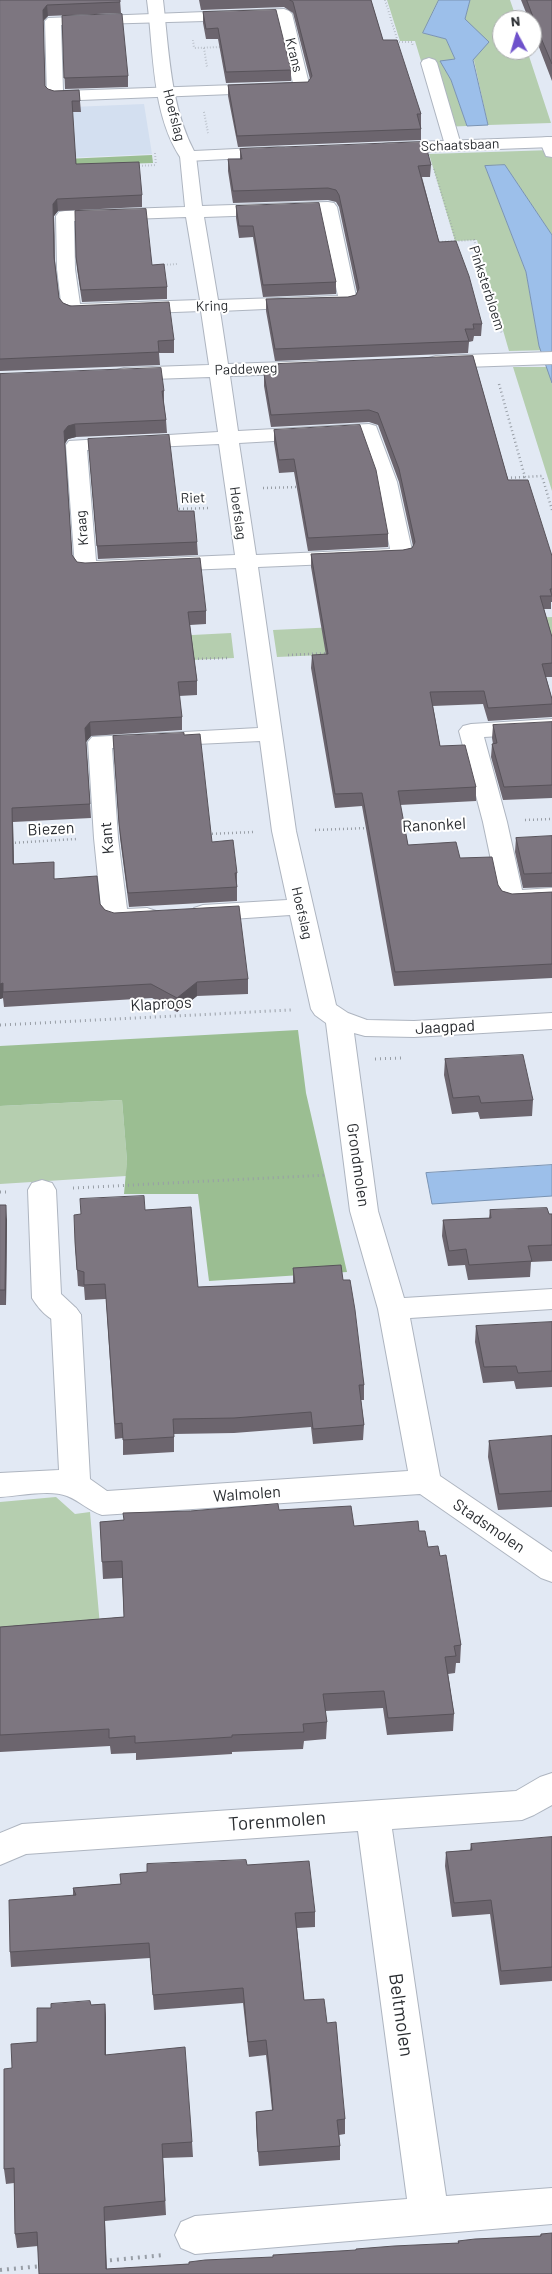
<!DOCTYPE html>
<html>
<head>
<meta charset="utf-8">
<style>
  body { margin:0 }
  #map { position:relative; width:552px; height:2274px; overflow:hidden; background:#e2e9f4; font-family:Barlow,sans-serif }
  canvas { display:block }
  .north { position:absolute; left:492px; top:10px; width:50px; height:50px; box-sizing:border-box; background:#fff; border:1px solid #aaabad; border-radius:50%; rotate:354deg; font-size:14px; font-weight:700; line-height:20px; text-align:center; color:#2a2d31 }
  .north::after { content:''; display:block; margin:auto; width:18px; height:22px; background:#6e51cb; clip-path:polygon(50% 0,100% 100%,50% 72%,0 100%) }
</style>
</head>
<body>
<div id="map">
<canvas width="552" height="2274"></canvas>
<div class="north">N</div>
</div>
<script>
const context = document.querySelector('canvas').getContext('2d');
context.lineJoin = 'round';
function paint(path, color) { context.fillStyle = color; context.fill(path, 'evenodd'); }
function stroke(path, color, width, dash) { context.strokeStyle = color; context.lineWidth = width; context.lineCap = dash ? 'butt' : 'round'; context.setLineDash(dash || []); context.stroke(path); }
function write(font, color, halo, rows, align = 'center') {
  context.font = font + ' Barlow,sans-serif'; context.lineWidth = 4; context.setLineDash([]); context.textBaseline = 'middle'; context.strokeStyle = halo; context.fillStyle = color; for (const [text, x, y, turn = 0] of rows) {
    context.save(); context.translate(x, y); context.rotate((+turn || 0) * Math.PI / 180); context.textAlign = isNaN(turn) ? turn : align; if (halo) context.strokeText(text, 0, 0); context.fillText(text, 0, 0); context.restore();
  }
}
const built = new Path2D(`
  M144,104L152,154L0,161V110Z`);
const green = new Path2D(`
  M387,0H439L423,33L446,39L455,59L441,62L451,80L467,126L441,127L415,41H400Z
  M470,0H510L517,20H502V50H527L551,123L488,125L465,19Z
  M552,150V235L505,165L485,166L526,272L539,346L552,350L509,351L477,240L455,241L429,154Z
  M513,367H547L552,383V491Z
  M552,617V645L277,657L273,630Z
  M231,633L234,658L0,669V645Z
  M122,1100L127,1161L126,1176L0,1184V1106Z
  M56,1497L75,1514L90,1512L100,1626L0,1635V1502Z`);
const forest = new Path2D(`
  M152,155L153,163L0,168V162Z
  M298,1030L306,1093L347,1272L209,1281L198,1194H124L127,1161L122,1100L0,1106V1046Z`);
const water = new Path2D(`
  M439,0H470L465,19L489,42L473,60L488,125L467,126L451,80L440,61L455,59L446,39L423,33Z
  M505,165L552,235V383L539,346L526,272L485,166Z
  M552,1165V1196L432,1204L426,1173Z`);
const pathFar3 = new Path2D(`
  M385,0L398,42H412L413,46
  M193,40L194,48L223,47
  M204,48L207,67
  M204,112L208,133
  M155,153L156,165
  M136,166L157,165
  M434,169L456,241L474,240L502,334
  M436,242L456,241
  M161,265L177,264`);
const pathFar2 = new Path2D(`
  M499,384L525,477L542,476L552,510
  M503,478L525,477
  M263,488L299,487
  M175,509L209,508
  M288,655L329,653
  M190,659L229,658
  M525,820L552,819
  M400,826L464,823
  M315,830L369,828
  M208,834L254,832
  M11,843L77,839`);
const pathFar1 = new Path2D(`
  M0,1025L291,1010
  M375,1059L401,1058
  M73,1188L327,1175
  M0,1192H10`);
const path = new Path2D(`
  M103,2261L164,2255
  M0,2270L42,2266`);
const pedestrian = new Path2D(`
  M42,1180L52,1183L56,1190L61,1294L76,1308L81,1315L76,1322C57,1328 42,1314 32,1298L28,1190L32,1183Z`);
const minor = new Path2D(`
  M284,9L289,11L292,14L310,88L308,91L55,101L49,99L47,96L45,21L48,18ZM277,19L293,83L63,91L61,25Z
  M429,58L435,60L437,63L461,145L459,149H447L445,145L421,63L423,60Z
  M548,137L552,138V157L546,156L540,142L542,138Z
  M188,151L194,152L196,156L202,206L328,202L334,203L337,207L357,301L355,305L220,311L228,364L316,361L323,363L326,367L323,371L316,373L230,376L238,431L369,424L376,426L397,482L413,555L410,560L402,561L258,567L296,831L336,1005L348,1013L367,1020L414,1021L552,1013V1029L414,1037L365,1036L354,1033L378,1211L404,1298L552,1289V1309L410,1318L440,1476L552,1552V1582L541,1578L420,1494L102,1515C89,1511 80,1501 67,1496C51,1489 18,1496 0,1497V1473L59,1470L51,1315L56,1308L66,1304L76,1308L81,1315L90,1479L107,1491L408,1471L378,1309L350,1211L326,1023L315,1015L311,1009L290,915L203,921L194,918L190,913L194,908L203,905L287,900L272,831L260,741L112,748L118,838L127,909L147,908L156,911L160,916L156,921C140,925 122,926 106,922L102,917L94,838L88,742L92,737L258,728L236,568L86,574L78,573L75,568L66,445L69,441L218,432L210,377L124,380L117,378L114,374L117,370L124,368L209,365L201,311L71,316L64,314L62,310L57,269L56,216L59,212L65,211L185,207L180,156L182,152ZM320,213L338,296L218,300L204,217ZM186,217L200,300L80,304L75,269L74,221ZM361,436L377,482L390,549L256,555L239,443ZM219,444L235,555L96,561L87,450Z
  M552,352V364L436,368L429,366L426,362L429,358L436,356Z
  M552,719V733L484,737L507,822L522,890L552,888V904L511,906L502,903L499,898L483,822L459,731L463,726L471,724Z
  M552,1773V1805L534,1815L522,1820L392,1829L446,2196L552,2188V2224L195,2254L181,2248L175,2235L181,2222L195,2216L407,2199L358,1831L26,1854L0,1865V1833L22,1824L516,1791L540,1777Z`);
const tertiary = new Path2D(`
  M147,0H163C169,50 170,105 194,151L278,147L284,148L286,152L284,156L188,161L182,160C151,115 154,51 147,0Z
  M552,137V147L389,153L383,152L381,148L383,144L389,143Z`);
const wall = new Path2D(`
  M0,0H120L121,13L48,16L43,21L45,86L48,89L54,91L79,90L81,112H72L76,164L142,195V207L58,211L54,216L55,261L59,298L63,303L174,340V353H159L160,365L0,371Z
  M199,0H371L383,40L421,114V140L238,147L228,96V85L308,82L310,79L293,13L284,7L201,10Z
  M521,0H552V81L532,29V20H529Z
  M203,12L291,70V81L226,83L218,39H206L203,23Z
  M62,16L128,76V87L65,89Z
  M240,149L431,165L430,177H422L439,242L482,324L481,336H474L473,341L469,342L468,353L275,361L266,311V299L348,297L356,295L357,292L339,207L336,202L328,200L233,203L228,171V159H240Z
  M236,206L336,282V294L263,297L253,237L239,238L236,218Z
  M76,257L152,265L167,287V299L82,302L77,269Z
  M473,356L508,480L552,556V602H551V609H544L552,637V677H546L552,699V717L488,721L483,704L433,706L440,746L476,787V801L400,805L408,845L460,858L498,885L502,891L512,894L552,892V978L394,986L362,806L335,808L311,668L312,655H326L311,567V554L403,550L412,548L413,546L399,482L378,425L369,422L271,427L264,386V374L278,373V364Z
  M0,374L164,391V404L166,420L167,433L76,437L68,439L65,444L72,555L77,562L206,611V624L190,625L197,681V695L179,696L182,717V730L91,736L86,742L91,818L13,822L14,864L55,879L100,904L105,910L248,979V994L197,996L177,1012L152,998L4,1007L3,998L0,999Z
  M274,430L388,534V547L308,551L294,472L279,473L274,443Z
  M88,439L178,511L197,542L198,555L98,559Z
  M552,722V798L503,800L491,757L492,744H493L492,738L493,725Z
  M113,736L212,842L237,873V901L129,907L120,838Z
  M552,836V887L523,888L515,852L516,838Z
  M445,1059L533,1100L532,1116L480,1119L478,1112L452,1114L444,1075Z
  M0,1205L7,1220L6,1305H0Z
  M145,1210L198,1287L293,1283V1268L343,1280L364,1385V1400H361L364,1425L363,1440L313,1444L311,1427L234,1433L174,1434V1452L123,1455V1438L115,1439L106,1299L85,1300L84,1287L78,1286L75,1242Z
  M490,1210L552,1214V1261L531,1262L530,1277L468,1280L465,1265L448,1266L442,1236L443,1220L489,1218Z
  M552,1322V1387L516,1389L514,1381L483,1383L475,1342L476,1326Z
  M552,1436V1507L498,1510L488,1457L489,1441Z
  M279,1510L354,1526L419,1531L428,1547L440,1556L461,1645L460,1663H456L455,1673L448,1674L454,1714L453,1731L387,1735L383,1708L325,1711L327,1722L326,1739L304,1741L303,1749L232,1752V1754L136,1760V1753L111,1754L110,1746L0,1752V1627L124,1617L122,1578L103,1579L100,1522Z
  M552,1837V1981L500,1985L490,1914L452,1917L445,1866L446,1852L470,1850L471,1844Z
  M247,1865L315,1912V1927L297,1928L304,2000L327,2023L345,2119V2134L339,2135L340,2146V2160L259,2166L256,2127V2112L272,2110L270,2090L266,2055L249,2057L243,2003L154,2010L150,1958L11,1967L10,1952L73,1895V1888L121,1884Z
  M105,2004L106,2019V2055L192,2142L193,2157L163,2158L166,2215L105,2221L107,2269L189,2264L458,2243V2241L540,2236L541,2234L552,2274H39L38,2246L17,2248L15,2234L14,2183L6,2184L4,2169L12,2068L37,2042L91,2005Z`);
const shadedWall = new Path2D(`
  M47,5L48,16L43,21V10Z
  M57,199L58,211L54,216L55,269L53,204Z
  M75,424L76,437L68,439L64,444V431L68,426Z
  M90,722L91,736L86,742L85,728Z
  M12,808L13,822L14,878L13,864Z
  M197,982V996L177,1012V998Z
  M3,983V998L0,999V984Z
  M6,1205L7,1220L6,1305L5,1290Z
  M105,2004L106,2019V2070L105,2055Z`);
const building = new Path2D(`
  M0,0H120V2L47,5L43,10L45,86L48,89L54,91L79,90L80,101H72L76,164L139,162L142,195L57,199L53,204L54,257L59,298L63,303L70,306L169,302L174,340L158,341L159,352L0,359Z
  M290,0H371L383,40H397L421,114H417L421,129L237,136L228,85L308,82L312,76L293,2Z
  M527,0H552V64L541,38Z
  M276,10L291,70L226,72L218,28L206,29L203,12Z
  M122,14L128,76L64,78L62,16Z
  M425,142L431,165L418,166L439,242L456,241L469,276L482,324H473L474,329H465L469,341L275,349L266,299L348,297L356,295L359,288L339,195L336,190L328,188L233,191L228,159H242L240,149Z
  M319,203L336,282L263,285L253,226H239L236,206Z
  M146,209L152,265L164,264L167,287L81,290L76,257L75,211Z
  M473,356L508,480H528L552,556V589H550L552,596H540L552,637V663L542,664L552,699V704L488,708L484,691L430,692L440,746L465,745L476,787L398,791L408,845L456,842L460,858L492,857L498,885L502,891L512,894L552,892V964L395,972L362,793L335,794L312,655L328,654L311,554L403,550L412,548L415,542L399,469L378,413L369,410L271,415L264,374L279,373L278,364Z
  M161,368L164,391H162L166,420L75,424L68,426L64,431L72,555L77,562L85,563L200,558L206,611L188,612L197,681L178,682L182,717L90,722L85,728L90,804L12,808L13,864L54,862V879L97,876L100,904L105,910L114,913L239,906L248,979L197,982L177,998L151,984L3,992V983L0,984V374Z
  M360,425L376,470L388,534L308,538L294,459L279,460L274,430Z
  M169,435L178,511H194L197,542L97,546L88,439Z
  M552,722V785L504,787L492,744L497,743L493,725Z
  M184,733V735L200,734L212,842L233,840L237,873H235L237,887L128,893L119,824L113,736Z
  M552,836V873L524,874L516,838Z
  M523,1055L533,1100L481,1103L479,1096L453,1098L445,1059Z
  M144,1196L145,1210L191,1207L198,1287L295,1283L293,1268L341,1265L343,1280H350L355,1310L364,1385H359L364,1425L313,1429L311,1412L234,1418L173,1419L174,1437L123,1440L122,1423L115,1424L105,1284L84,1285V1272L77,1270L75,1242L74,1215L81,1214L80,1199Z
  M0,1205H6L5,1290H0Z
  M547,1208L549,1214H552V1245L528,1246L532,1261L469,1265L466,1249L449,1251L443,1220L491,1218L490,1210Z
  M552,1322V1371L518,1373L516,1366L484,1367L476,1326Z
  M552,1436V1491L499,1494L489,1441Z
  M278,1504L279,1510L351,1506L354,1526L418,1521L419,1531H425L428,1547L438,1546L440,1556L446,1555L461,1645L454,1646L456,1656L445,1657L454,1714L388,1718L384,1691L323,1694L327,1722L303,1724L304,1732L232,1735V1737L135,1743V1736L109,1738V1729L0,1735V1627L124,1617L122,1561L102,1562L100,1522L124,1520L123,1513L190,1511Z
  M552,1837V1967L501,1971L491,1900L454,1903L446,1852L472,1850L471,1844Z
  M246,1860L247,1865L309,1861L315,1912L295,1913L304,2000L324,1999L327,2023L336,2022L345,2119L337,2120L340,2146L258,2152L256,2112L273,2110L270,2075L266,2040L248,2042L243,1988L153,1995L149,1943L10,1952L9,1900L76,1895L73,1888L121,1884L120,1874L147,1872V1864Z
  M90,2001L91,2005L105,2004V2055L185,2047L192,2142L162,2144L165,2201L104,2207L106,2269L189,2264V2262L205,2260L273,2257V2255L289,2254L356,2250V2249L394,2246L459,2243L458,2241L475,2239L541,2236V2234L552,2233V2274H39L37,2232L15,2234L14,2168L4,2169V2069L12,2068L11,2044L37,2042V2008H51V2004Z`);
const farStreetnames = [
  ["Krans",294,55,76],
  ["Hoefslag",174,115,76],
  ["Schaatsbaan",460,145,-2],
  ["Pinksterbloem",487,288,72],
  ["Kring",212,306,-2],
  ["Paddeweg",246,369,-2],
  ["Riet",193,498,-2],
  ["Hoefslag",238,513,82],
  ["Kraag",82,528,-95],
  ["Hoefslag",302,913,77]
];
const streetNames = [
  ["Ranonkel",434,825,-3],
  ["Biezen",51,829,-3],
  ["Kant",107,838,-95],
  ["Klaproos",161,1004,-3],
  ["Jaagpad",445,1027,-3],
  ["Grondmolen",358,1165,82],
  ["Walmolen",247,1494,-4],
  ["Stadsmolen",489,1526,34]
];
const nearStreetnames = [
  ["Torenmolen",277,1821,-4],
  ["Beltmolen",401,2015,82]
];
paint(built, '#d3dff0');
paint(green, '#b5ceaf');
paint(forest, '#9bbe92');
paint(water, '#9cbfea');
stroke(water, '#7a93b2', 1);
stroke(pedestrian, '#aeb5c0', 2);
stroke(minor, '#aeb5c0', 2);
stroke(tertiary, '#aeb5c0', 2);
stroke(pathFar3, '#989ea6', 2, [0.5, 2.5]);
stroke(pathFar2, '#989ea6', 2.5, [1, 3]);
stroke(pathFar1, '#989ea6', 3, [1, 4]);
stroke(path, '#989ea6', 4, [2, 5]);
paint(pedestrian, '#fff');
paint(minor, '#fff');
paint(tertiary, '#fff');
paint(wall, '#6c656e');
paint(shadedWall, '#58535a');
paint(building, '#7d7680');
stroke(building, '#58535a', 1);
write('14px', '#2a2d31', '#fff', farStreetnames);
write('16px', '#2a2d31', '#fff', streetNames);
write('19px', '#2a2d31', '#fff', nearStreetnames);
</script>
</body>
</html>
